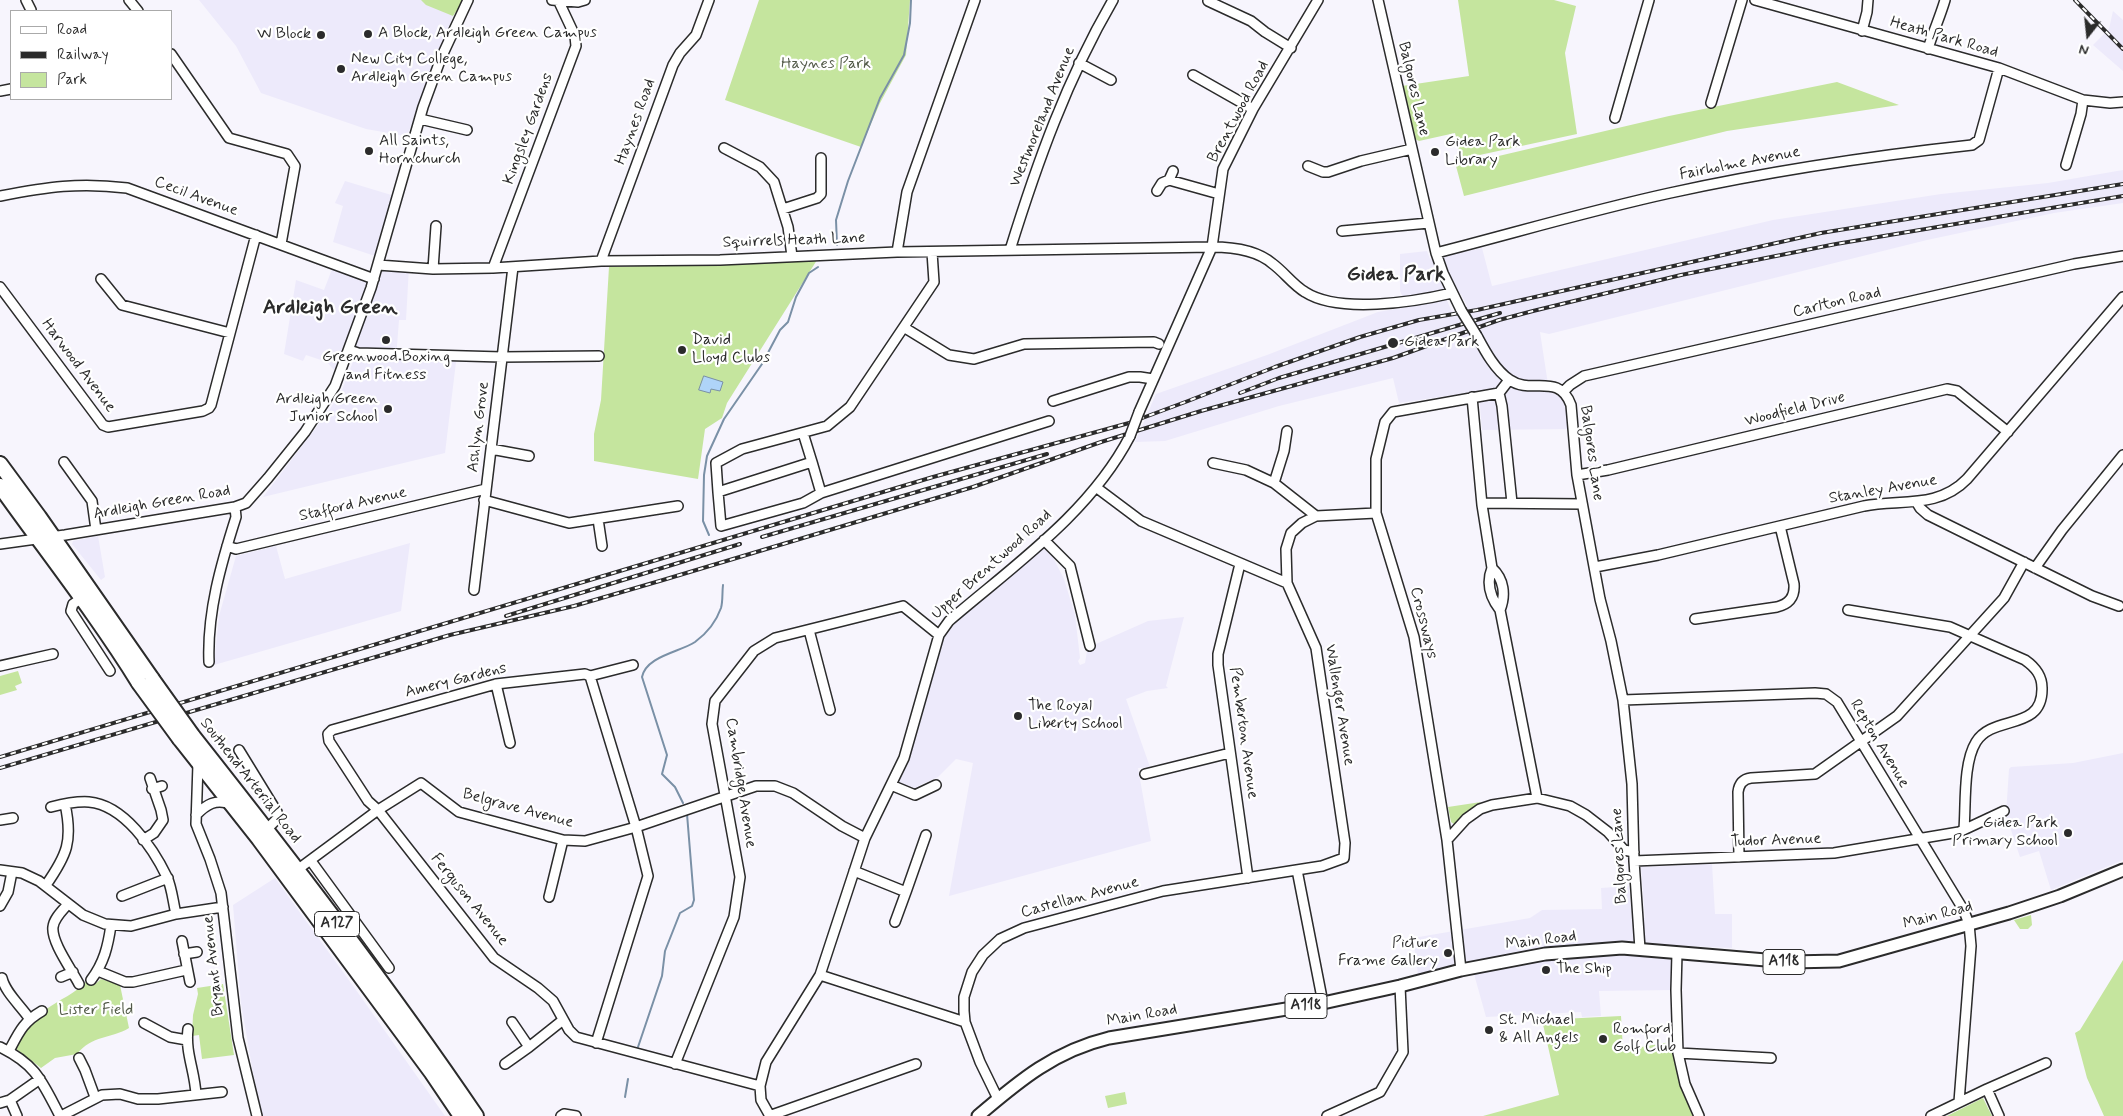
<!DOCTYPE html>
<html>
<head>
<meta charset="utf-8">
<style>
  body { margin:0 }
  #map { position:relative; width:2123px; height:1116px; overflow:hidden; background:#f7f5fd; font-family:Mynerve,sans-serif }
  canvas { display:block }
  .legend { position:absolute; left:10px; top:10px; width:162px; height:90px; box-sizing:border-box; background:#fff; border:1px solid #aaa; margin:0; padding:6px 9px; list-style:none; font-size:15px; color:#2b2b2b }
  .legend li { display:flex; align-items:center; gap:10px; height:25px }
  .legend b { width:25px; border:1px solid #aaa }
  .north { position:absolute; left:2063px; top:10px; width:50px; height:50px; -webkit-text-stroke:4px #fff; paint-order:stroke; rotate:196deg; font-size:14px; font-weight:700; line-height:20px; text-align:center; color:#2b2b2b }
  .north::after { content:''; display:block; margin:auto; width:18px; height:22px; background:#2b2b2b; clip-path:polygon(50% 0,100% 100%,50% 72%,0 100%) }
</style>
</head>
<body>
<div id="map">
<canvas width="2123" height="1116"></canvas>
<ul class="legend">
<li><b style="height:6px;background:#fff"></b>Road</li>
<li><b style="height:6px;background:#2b2b2b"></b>Railway</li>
<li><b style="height:14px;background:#c5e59e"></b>Park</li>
</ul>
<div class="north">N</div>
</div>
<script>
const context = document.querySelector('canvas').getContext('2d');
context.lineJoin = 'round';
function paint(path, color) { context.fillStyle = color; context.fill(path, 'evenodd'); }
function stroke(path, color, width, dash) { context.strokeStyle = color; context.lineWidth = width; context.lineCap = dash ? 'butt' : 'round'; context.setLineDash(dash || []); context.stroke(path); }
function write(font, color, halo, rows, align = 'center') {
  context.font = font + ' Mynerve,sans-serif'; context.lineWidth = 4.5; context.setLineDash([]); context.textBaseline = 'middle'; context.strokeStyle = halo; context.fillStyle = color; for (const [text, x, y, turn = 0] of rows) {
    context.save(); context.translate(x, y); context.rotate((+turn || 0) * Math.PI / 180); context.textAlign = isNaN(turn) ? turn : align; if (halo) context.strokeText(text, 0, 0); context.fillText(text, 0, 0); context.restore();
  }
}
const built = new Path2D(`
  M199,0H464L453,16L413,123L406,136L366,129L261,93L236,46Z
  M2113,11L2123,20V71L2093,45L2109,29Z
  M2123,170V203L2054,213L1927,240L1549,334L1540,332L1549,391L1562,398L1569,408L1570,429L1482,430L1479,393L1473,392L1399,403L1393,378L1279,406L1165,441L1135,442L1156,394L1267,355L1378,312L1407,307L1400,291V254L1427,251L1430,259L1482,248L1492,286L1773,220L1941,194L2048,183ZM1461,294L1467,306L1452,312L1446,298Z
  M345,181L398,197L381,258L333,242L343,206L335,203Z
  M334,264L374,279L378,265L409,267L406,320H399L396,359L456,362L445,453L263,497L328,412L342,390L354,359L346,360L341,372L333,369L327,362L306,355L303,361L284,354L296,280L324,290Z
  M98,536L105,577L101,580L72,544L73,541Z
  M1044,540L1064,579L1075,615L1080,658L1078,661L1080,665L1085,663L1087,651L1096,644L1148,621L1184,617L1166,686L1168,688L1147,691L1126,699L1150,767L1138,768L1151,841L949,896L973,763L956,759L938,777L922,784L911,792L891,785L904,758L939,635Z
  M410,543L401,611L214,665L219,616L236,556L276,546L285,579Z
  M2123,753V860L2051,890L2039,851L2020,857L2006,815L2009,769L2011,767L2073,763Z
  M1712,864L1715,914H1732V948L1670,945L1673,990L1599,991L1601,1016L1582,1017L1581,1012L1486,1017L1474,974L1452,973L1419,981L1413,938L1530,918L1542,910L1602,909L1601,888L1629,886L1632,918H1645L1641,867Z
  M275,878L356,990L445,1116H262L253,1073L241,1003L233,905Z`);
const green = new Path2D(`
  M421,0H464L453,16L426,5Z
  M759,0H910L906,55L880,103L861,147L725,100Z
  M1458,0H1554L1576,6L1565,53L1577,134L1461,159L1455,133L1419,141L1415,139L1402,86L1469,76Z
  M1837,82L1899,105L1727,131L1464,196L1456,166L1669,116Z
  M817,260L727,403L722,418L705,429L698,479L594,461V434L601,400L609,267Z
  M18,671L22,683L15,686L17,690L0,695V676Z
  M1481,802L1458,822L1454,824L1451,822L1448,807Z
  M2031,915L2032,925L2028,929H2020L2014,920Z
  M2123,960V1116H2104L2087,1078L2075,1033L2080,1030Z
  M101,979L120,985L129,1028C111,1039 92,1035 77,1054L55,1058L41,1068L15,1048C22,1034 33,1018 45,1010C60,999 75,994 88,980L94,985Z
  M223,984L234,1055L202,1059L199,1035L192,1036L193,1015L198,994L197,988Z
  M1621,1016L1623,1050L1677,1041L1685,1084L1699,1116H1483L1559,1095L1542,1020Z
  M1125,1092L1127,1104L1108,1108L1105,1096Z
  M1983,1098L1992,1116H1947Z`);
const water = new Path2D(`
  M704,376L723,382L720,391L711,389L710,393L699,390Z`);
const stream = new Path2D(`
  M837,245L836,220L848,181L880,98L904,55L910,23L911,0
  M709,535L703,521L704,475L707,456L724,419L762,364L780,330L788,322L796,297L809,273L818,267
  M683,803L675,787L662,774L667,755L642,677C646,656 680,652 695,642C706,634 716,622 721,608C723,601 722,593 723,585
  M638,1047L662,976L665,951L680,913L692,906L694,900L687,814
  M625,1097L628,1079`);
const minor = new Path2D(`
  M26,0L31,10
  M129,0L138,11
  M552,0L578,2L585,0
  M1378,0L1436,253L1443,273L1461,310
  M1755,0L1999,68L2083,100L2110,103L2123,102
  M1208,1L1251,21L1265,32L1291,48
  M1862,31L1867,12L1868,0
  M1928,49C1933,32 1940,17 1945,0
  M171,54L229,138L287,154L295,166L281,244
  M1079,63L1111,80
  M1193,75L1253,109
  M0,91L11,89
  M1711,103L1742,0
  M1615,118L1649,0
  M420,119L467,130
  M724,148L760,167L774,182L788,227L792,256
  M2066,165L2081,114L2083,100
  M1308,166L1323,172H1328L1361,161L1412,149
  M1169,180L1173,171
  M1157,191L1162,183L1169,180L1219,194
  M0,196C47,187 79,182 127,188L374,279
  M783,209L817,198L821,194V158
  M1342,231L1429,223
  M1010,250C1037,163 1067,79 1113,0
  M897,252L907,192L975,0
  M1436,253C1514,233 1592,210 1670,193C1770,171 1871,156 1972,145L1979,140L1999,68
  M601,261L673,65L680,53L696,35L709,0
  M378,265L433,269L493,268L601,261L720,260L897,252L1212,247C1232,247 1257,250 1273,264C1284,272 1293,285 1305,292C1339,314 1414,302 1452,293
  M493,268L576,46L575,36L559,2
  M433,269L436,226
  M101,279L122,305L230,333
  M0,287L103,425L108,427L203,411L209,408L211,405L256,235
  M905,328L949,355L974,359L1024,344L1154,342L1159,344
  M1477,336C1485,351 1495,370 1510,380C1531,395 1559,372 1571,405L1577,475L1600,599L1611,641L1623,700L1632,784L1634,861L1640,949
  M349,350L358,353L502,357L599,356
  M1563,392L1570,385L1584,376L2074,264L2123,256
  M1499,393L1502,406L1512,503
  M1472,397L1482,505L1492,568C1486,583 1490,597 1500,610L1537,798
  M1053,401L1129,377H1140L1153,379
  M1139,412L1212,247L1223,169L1253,109L1318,0
  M803,433L812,462L718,492L716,463L742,449L827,426L850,407L934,282L932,252
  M491,449L529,456
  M64,462L92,501L96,530
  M812,462L821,493L1049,421
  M1213,463L1246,470L1274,483L1316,516
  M1577,475L1608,470L1947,389L1957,391L2008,432
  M1274,483L1284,451L1287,431
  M1097,488L1141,521L1287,583
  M718,492L721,526L803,503L821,493
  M484,500L569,523L678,506
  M1482,503L1582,504
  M1917,503L1920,508L1928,515L2092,596L2119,606
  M598,519L602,546
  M1044,540L1070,566L1090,646
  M0,544L65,535L235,507L246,503L268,478L305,432L335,386L371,288L423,107L441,58L468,0
  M227,546L236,549L486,489
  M1240,564L1218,654V665L1248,878
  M1595,567L1658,555L1864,506C1900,499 1938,509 1967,479L2123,297
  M1492,568C1504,579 1506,595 1500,610
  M2035,568L2062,530L2123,455
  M474,590L513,267
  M82,598L73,604L71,611L110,671
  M1848,610L1950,627L2025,660C2035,667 2042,675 2042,688C2043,732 1993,714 1976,742C1963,763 1966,804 1964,829
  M1695,619L1777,607C1789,604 1795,597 1794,584L1780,526
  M809,630L830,710
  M209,662C207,612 221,564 236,517L235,507
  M0,666L53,654
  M590,676L633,665
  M496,684L510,743
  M1623,700L1815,693L1826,694L1837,702L1963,909
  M239,750L277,812L278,818L267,829
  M198,764L196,824L210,859L221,893L238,1038L257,1116
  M1145,774L1230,753
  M891,785L915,795L936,785
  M152,789L162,786
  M51,807C63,804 76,801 89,802C124,805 153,848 167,877C172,888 173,902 176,914
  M196,815C207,804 215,799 231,804
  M0,820L13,818
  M143,840L154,833L163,820L161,810L150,778
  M1447,840L1466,819L1480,809L1492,805L1537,798L1570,806L1586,815L1608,832L1624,850L1634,852
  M1739,857L1738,792C1739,784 1743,779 1751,778L1815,774L1897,716L2004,598L2024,562
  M311,861L389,968
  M1634,861L1834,853L1959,832L2004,811
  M0,870L22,873L39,881L83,915L105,924L131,926L176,914L223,907
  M297,870L378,810L421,783L459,812L563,840L585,841L636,827L756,786H775L793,793L842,826L865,838
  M1297,870L1323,1003
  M854,871L906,892L926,835
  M46,885C67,855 73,841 65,804
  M122,896L168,878
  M549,897L563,840
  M68,904C63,910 54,918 53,927C51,942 72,970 79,984
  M0,906L8,892L12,872
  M895,922L906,892
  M182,941L190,982
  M1677,953L1676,990L1678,1053L1685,1084L1699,1116
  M184,954L197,952
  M1461,970L1447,840L1414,637L1376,513V459L1385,422L1393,412L1499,393L1509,380
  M98,971L125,982H133L186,970
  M820,975L965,1022
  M61,977L73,972
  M2,978C5,992 20,1005 29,1018
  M91,980C104,963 108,946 111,925
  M512,1022L529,1047L563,1020
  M144,1023L170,1037L187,1040
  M188,1029C185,1053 195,1071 196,1095
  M596,1043L648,876L636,827L590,676L585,674L496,684L332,730L328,734L329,741L368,801L378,810L494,958L538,988L553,1001L569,1030L576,1037L760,1086
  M0,1047C37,1065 42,1082 60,1116
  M9,1051C19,1032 23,1022 42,1011
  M1678,1053L1771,1058
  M79,1058L85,1070L95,1097
  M505,1064L529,1047
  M675,1064L734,917L740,877L712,724L715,701L754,651L775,638L903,606L939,635
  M1987,1089L2046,1063
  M998,1099L980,1062L965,1022L964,1011V997L972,972L983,955L1000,939L1024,928L1163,891L1322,866L1344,858L1345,843L1316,648L1287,583L1286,549L1291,533L1302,523L1316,516L1376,513
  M10,1100L17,1116
  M1959,1102L1971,946L1969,924L1964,911
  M0,1103L10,1100L40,1079
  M61,1116L102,1095L120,1094L138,1099H158L222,1092
  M561,1116L564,1114L576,1116
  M769,1116L916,1064
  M770,1116L761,1100L760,1086L766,1062L820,975L865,838L904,758L939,635L949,621C1013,566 1090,513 1130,436
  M1327,1116L1380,1092L1403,1052L1400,986
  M1931,1116L1987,1089L1999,1116`);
const major = new Path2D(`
  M978,1116C1020,1080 1055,1051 1109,1038L1323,1003L1400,986L1461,970L1545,954L1622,948L1790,962L1839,961L2009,913L2060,896L2123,870`);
const highway = new Path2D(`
  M0,464L39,517L152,679
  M0,486C47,552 97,615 139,683
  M192,735C290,859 387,985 476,1116
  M180,739L259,839L432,1073L461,1116`);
const rail = new Path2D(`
  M2075,0L2123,49
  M1240,393L1279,378L1500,313
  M762,537L1047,454
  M506,616L740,544
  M0,757L933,477L1129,423L1188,401L1275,367L1360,337L1419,320L1477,310L1821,233L2123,184
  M0,768L450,635L574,606L663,580L973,487L1101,442L1201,411L1393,358L1499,320L1533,311L1681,275L1836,244L2123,196`);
const minorBridge = new Path2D(`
  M1461,310L1477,336
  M1130,436L1139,412`);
const highwayBridge = new Path2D(`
  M152,679L192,735
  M139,683L180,739`);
const markers = [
  [368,34,5,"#2b2b2b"],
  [321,35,5,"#2b2b2b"],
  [341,69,5,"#2b2b2b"],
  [369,151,5,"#2b2b2b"],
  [1435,152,5,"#2b2b2b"],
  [386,340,5,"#2b2b2b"],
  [1393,343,6,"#2b2b2b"],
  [682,350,5,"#2b2b2b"],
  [388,409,5,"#2b2b2b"],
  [1018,716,5,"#2b2b2b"],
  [2068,833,5,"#2b2b2b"],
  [1448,953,5,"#2b2b2b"],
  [1546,970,5,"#2b2b2b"],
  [1489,1030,5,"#2b2b2b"],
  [1603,1039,5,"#2b2b2b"]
];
const shields = [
  [337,924,45],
  [1784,962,42],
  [1306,1006,42]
];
const shieldNames = [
  ["A127",337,924],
  ["A118",1784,962],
  ["A118",1306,1006]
];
const poiNames = [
  ["A Block, Ardleigh Green Campus",378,34],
  ["W Block",311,35,"right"],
  ["New City College,",351,60],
  ["Ardleigh Green Campus",351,78],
  ["All Saints,",379,142],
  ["Hornchurch",379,160],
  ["Gidea Park",1445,143],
  ["Library",1445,161],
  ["David",692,341],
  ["Lloyd Clubs",692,359],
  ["Gidea Park",1404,343],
  ["Greenwood Boxing",386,358,"center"],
  ["and Fitness",386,376,"center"],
  ["Ardleigh Green",378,400,"right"],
  ["Junior School",378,418,"right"],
  ["The Royal",1028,707],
  ["Liberty School",1028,725],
  ["Gidea Park",2058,824,"right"],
  ["Primary School",2058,842,"right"],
  ["Picture",1438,944,"right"],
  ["Frame Gallery",1438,962,"right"],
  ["The Ship",1556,970],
  ["St. Michael",1499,1021],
  ["& All Angels",1499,1039],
  ["Romford",1613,1030],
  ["Golf Club",1613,1048]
];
const streetNames = [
  ["Heath Park Road",1944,38,16],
  ["Balgores Lane",1413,89,77],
  ["Brentwood Road",1239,112,-62],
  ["Westmoreland Avenue",1043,117,-68],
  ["Haynes Road",636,122,-70],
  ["Kingsley Gardens",529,129,-70],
  ["Fairholme Avenue",1740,164,-11],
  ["Cecil Avenue",196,197,20],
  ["Squirrels Heath Lane",794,241,-2],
  ["Carlton Road",1837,303,-13],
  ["Harwood Avenue",78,366,53],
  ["Woodfield Drive",1795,410,-14],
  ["Ashlyn Grove",479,427,-83],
  ["Balgores Lane",1591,453,82],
  ["Stanley Avenue",1883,490,-10],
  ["Ardleigh Green Road",162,503,-10],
  ["Stafford Avenue",353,505,-13],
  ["Upper Brentwood Road",992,565,-42],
  ["Crossways",1423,623,76],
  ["Amery Gardens",456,681,-14],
  ["Wallenger Avenue",1339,705,81],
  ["Pemberton Avenue",1243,733,82],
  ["Repton Avenue",1879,744,59],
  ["Southend Arterial Road",250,781,52],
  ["Cambridge Avenue",740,783,81],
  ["Belgrave Avenue",518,809,15],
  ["Tudor Avenue",1776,841,-2],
  ["Balgores Lane",1620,856,-93],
  ["Castellan Avenue",1080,898,-15],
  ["Ferguson Avenue",469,900,51],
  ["Main Road",1938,916,-15],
  ["Main Road",1541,941,-7],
  ["Bryant Avenue",214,966,-96],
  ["Main Road",1142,1016,-10]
];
const parkNames = [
  ["Haynes Park",826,65],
  ["Lister Field",96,1011]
];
const districtNames = [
  ["Gidea Park",1396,276],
  ["Ardleigh Green",330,309]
];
paint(built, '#edeafb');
paint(green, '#c5e59e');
paint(water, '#afd4f8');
stroke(water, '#7a90a6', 1);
stroke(stream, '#7a90a6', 2);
stroke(minor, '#2b2b2b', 12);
stroke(major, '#2b2b2b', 15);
stroke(highway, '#2b2b2b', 18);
stroke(minor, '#fff', 9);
stroke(major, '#fff', 11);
stroke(highway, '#fff', 14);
stroke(rail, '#2b2b2b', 4);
stroke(rail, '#fff', 2, [5.5]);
stroke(minorBridge, '#2b2b2b', 12, []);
stroke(highwayBridge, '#2b2b2b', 18, []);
stroke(minorBridge, '#fff', 9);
stroke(highwayBridge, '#fff', 14);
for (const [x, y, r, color] of markers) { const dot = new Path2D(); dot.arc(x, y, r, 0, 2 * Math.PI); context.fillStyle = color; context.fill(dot); stroke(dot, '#fff', 2); }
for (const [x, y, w] of shields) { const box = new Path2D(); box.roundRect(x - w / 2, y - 12.5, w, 25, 4); context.fillStyle = '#fff'; context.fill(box); stroke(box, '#2b2b2b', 1); }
write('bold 15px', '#2b2b2b', null, shieldNames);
write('16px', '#2b2b2b', '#fff', poiNames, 'left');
write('16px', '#2b2b2b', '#fff', streetNames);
write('16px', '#525a48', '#fff', parkNames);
write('bold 21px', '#2b2b2b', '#fff', districtNames);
</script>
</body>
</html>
